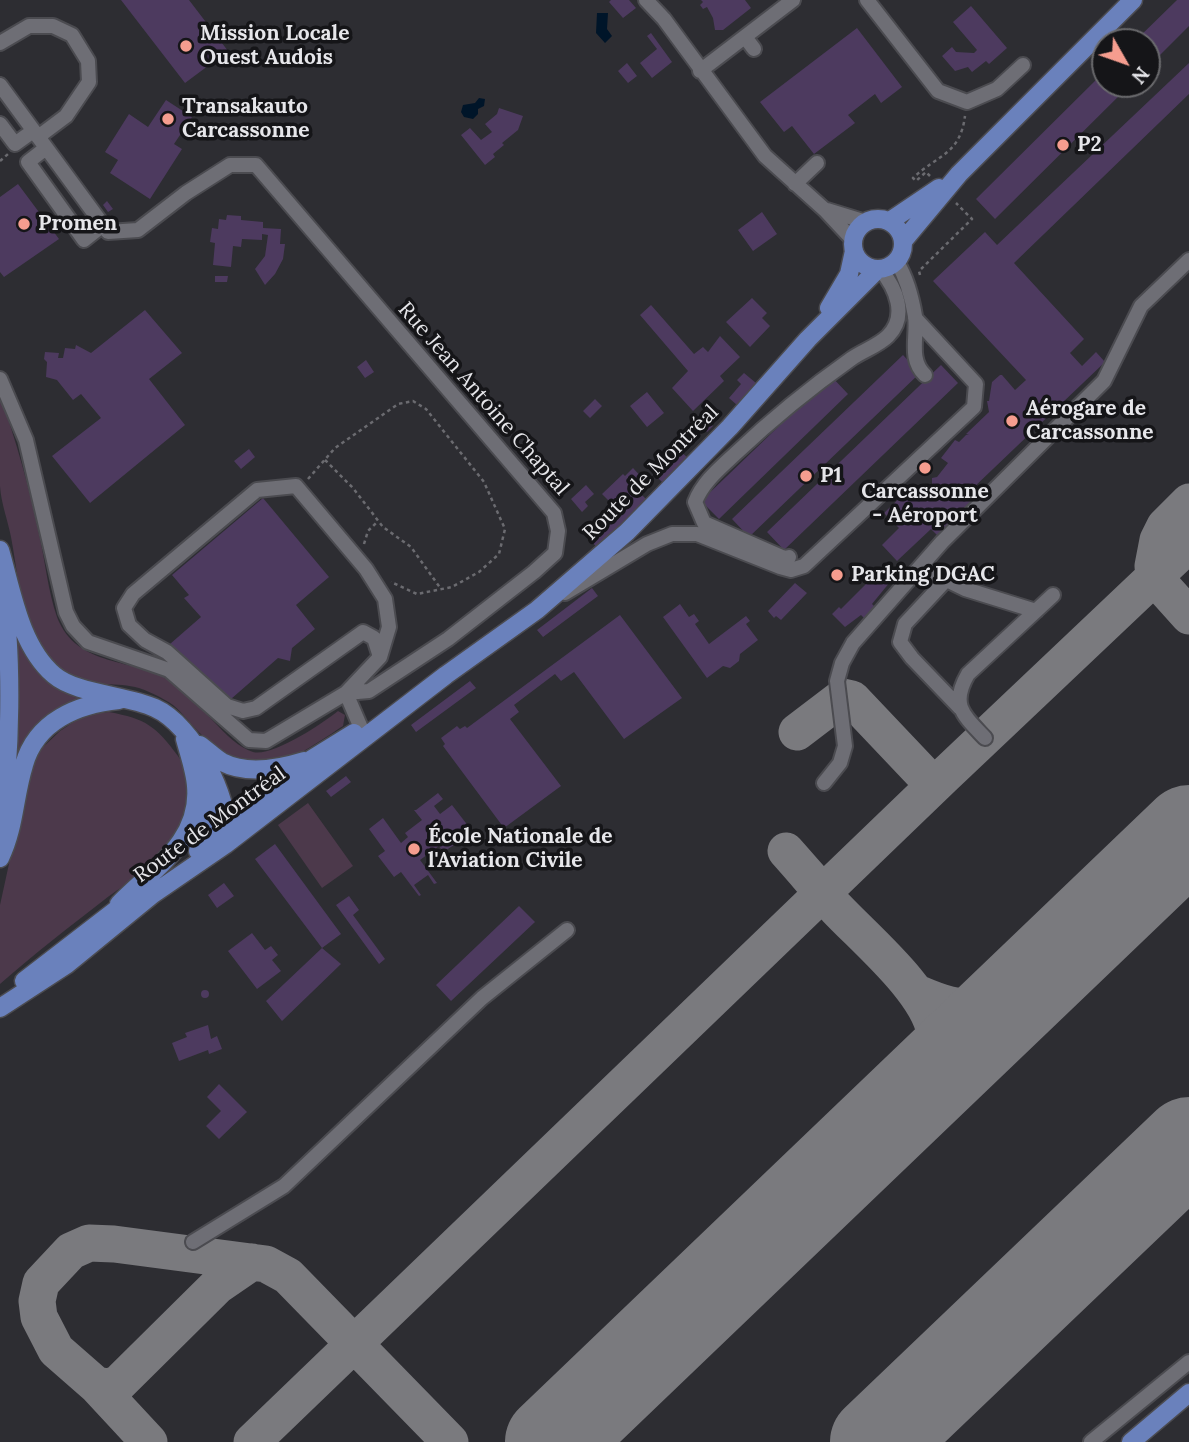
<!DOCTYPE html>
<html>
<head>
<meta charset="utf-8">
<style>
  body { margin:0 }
  #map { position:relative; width:1189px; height:1442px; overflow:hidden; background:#2d2d32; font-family:Lora,serif }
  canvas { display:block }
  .north { position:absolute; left:1091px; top:28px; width:70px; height:70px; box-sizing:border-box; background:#151518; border:2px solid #69696c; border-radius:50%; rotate:130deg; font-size:19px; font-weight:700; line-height:28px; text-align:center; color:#e6e6ea }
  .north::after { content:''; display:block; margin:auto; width:24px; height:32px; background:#f59d8f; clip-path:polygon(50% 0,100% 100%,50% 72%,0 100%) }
</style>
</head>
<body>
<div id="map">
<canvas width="1189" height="1442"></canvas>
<div class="north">N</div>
</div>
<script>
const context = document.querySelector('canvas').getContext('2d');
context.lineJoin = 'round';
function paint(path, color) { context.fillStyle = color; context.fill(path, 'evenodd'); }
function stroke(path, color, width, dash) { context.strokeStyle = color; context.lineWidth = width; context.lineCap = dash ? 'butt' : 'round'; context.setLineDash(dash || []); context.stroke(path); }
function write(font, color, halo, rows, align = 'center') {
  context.font = font + ' Lora,serif'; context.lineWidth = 7; context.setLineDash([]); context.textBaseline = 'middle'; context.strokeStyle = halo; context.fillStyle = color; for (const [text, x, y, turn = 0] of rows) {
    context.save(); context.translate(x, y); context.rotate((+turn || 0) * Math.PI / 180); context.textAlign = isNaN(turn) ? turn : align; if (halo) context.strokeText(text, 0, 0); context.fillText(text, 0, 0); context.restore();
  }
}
const green = new Path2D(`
  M0,395C16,441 29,486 39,534C45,560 48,591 57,617C77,669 134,657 173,682C198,698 226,744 253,752C272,757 322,724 338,711L345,715L343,726C290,761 258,786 203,736C192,726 184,714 173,705C163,698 147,690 135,687C113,682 87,687 67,675C22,648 20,584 11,537C8,521 1,503 0,486C0,456 0,425 0,395Z
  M13,634L18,635L83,700L14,767Z
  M109,712C146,719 156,726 178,756C198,784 189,819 170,846C154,868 126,883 104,900C69,927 33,955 0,984V905L26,786L38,752L60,731L84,715Z
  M308,803L353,866L322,888L278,825Z`);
const water = new Path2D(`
  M597,13H608L607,29L612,36L605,43L596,33Z
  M479,98L485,99L484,106L478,109V114L473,119L464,117L461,112L463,105L475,103Z`);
const taxiway = new Path2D(`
  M1189,502L1165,526L1158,540L1153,566L1154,577L1189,616
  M797,732L843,697L852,699L925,776L932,779L943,777
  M786,851C803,870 819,889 836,908C865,939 928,991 935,1033C939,1055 927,1075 916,1093
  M917,993C968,1015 980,1011 1028,987
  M252,1262L217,1286L118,1384L107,1387L96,1385L56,1350L39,1317L37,1301L41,1283L71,1251L89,1243L114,1244L266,1264L288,1276L450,1442
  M96,1385L149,1442
  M252,1442L943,777L1189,544`);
const runway = new Path2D(`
  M552,1442L1189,832
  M877,1442L1189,1144`);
const building = new Path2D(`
  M121,0H189L228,51L185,83Z
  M611,0H629L636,8L623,18L609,2Z
  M701,0H745L751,8L723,30H715L713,18L707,7L703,9L700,5L703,2Z
  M1177,0H1189V26L1147,68V42H1134Z
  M971,6L1007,48L989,64L986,61L972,72L968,67L955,71L942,56L952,47L956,52L974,53L977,50L953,22Z
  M857,28L902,87L881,103L875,94L848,115L855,123L814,154L792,126L784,132L760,102Z
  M651,33L672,62L652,78L640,63L657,49L647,36Z
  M627,63L637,76L628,83L618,71Z
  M1189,63V94L1014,263L1084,339L1070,353L1082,366L1096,352L1105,362L971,490L977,497L937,535L931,529L897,561L882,545L899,528L884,513L913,485L925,497L935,488H932V478L937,477L948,463L941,458L955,440L959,442L966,435H969L966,434L989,412L987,401H989L992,382L1000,375H1002L1015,390L1026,380L933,281L985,232L997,245Z
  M1105,71V84H1131L995,219L976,199Z
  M166,100L192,117L174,144L182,149L150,199L110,173L118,160L105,152L129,114L148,127Z
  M499,108L523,116L518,130L502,143L504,145L493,154L495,157L485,165L461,135L470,128L481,140L492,132L485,124L497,114Z
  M18,184L59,239L4,277L0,272V197Z
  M107,201L113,209L108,212L103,205Z
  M762,212L777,234L753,251L738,230Z
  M227,215L241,216V220L263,222V228L281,229L280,244H285L283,259L275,274L265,285L255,269L265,256L268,235L262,234V240L242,239L241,247L233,246L231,267L213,265L215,243L210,242L212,228L218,229L219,219L226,220Z
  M215,276H228L227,282H215Z
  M752,298L767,313L762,318L770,326L750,347L726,322Z
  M651,305L694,354L703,347L708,352L720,336L740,357L720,376L724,381L693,411L672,388L688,371L640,315Z
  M145,310L182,353L149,379L185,425L90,503L52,456L101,418L81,394L73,400L57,380L46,377L47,362L44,359L45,352L59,353L58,358H63L65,348L75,349L76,345L91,353Z
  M903,355L920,373L749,537L732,519Z
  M366,360L374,372L365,378L357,367Z
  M941,365L958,383L784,550L767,532Z
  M744,373L756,383L737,405L729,398L741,384L737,380Z
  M831,376L848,394L719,519L701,501Z
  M647,392L664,413L647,427L630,406Z
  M595,399L602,406L590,418L583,411Z
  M708,420L713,426L707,432L701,425Z
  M249,449L255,457L241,469L234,461Z
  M680,451L688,458L664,484L656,476Z
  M633,468L647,483L638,491L648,501L598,549L584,532L613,505L602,494L623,474L625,476Z
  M586,485L594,494L585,502L588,506L582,512L571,499Z
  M263,498L329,577L296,605L315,629L292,648L290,661L278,658L231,699L170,644L201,617L184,598L189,595L172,575Z
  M879,571L890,582L872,604L876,608L865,619L861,615L845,627L832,614L839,607L841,609Z
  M795,583L807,593L781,620L776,616L774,618L768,611Z
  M592,588L598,596L543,637L537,630Z
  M680,604L689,617L694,614L699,621L695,624L709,644L746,616L750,621L746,624L758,640L740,654L739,661L730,668L723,666L707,678L663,617Z
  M620,615L682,698L624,739L574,672L561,681L555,674L514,705L519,712L510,719L561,786L504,828L443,746L445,744L441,738L457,726L460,729L465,726L467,728Z
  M470,681L476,688L416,732L411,725Z
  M346,776L351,782L331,797L326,791Z
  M438,793L443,799L434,806L440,814L452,805L469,827L458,835L462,840L443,852L439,846L420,860L437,883L434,884L428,875L414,885L421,895L419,896L401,872L394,877L378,856L385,851L369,829L383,818L401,843L408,837L405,833L422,820L414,810H416Z
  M275,844L341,934L322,948L341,964L282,1021L266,1001L322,948L255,859Z
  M224,883L234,896L217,908L208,895Z
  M349,896L359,910L353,915L385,959L379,964L336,905Z
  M519,906L535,922L451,1001L436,985Z
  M252,933L265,950L271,946L278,955L272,960L281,971L257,989L228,951Z
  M201 994a4 4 0 1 1 8 0a4 4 0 1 1-8 0Z
  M208,1025L211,1039L217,1036L222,1049L209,1054L208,1050L179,1061L172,1043L187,1037L185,1033Z
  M219,1084L247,1112L219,1139L206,1126L221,1111L207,1097Z`);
const path = new Path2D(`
  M0,161L8,154
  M930,176L926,172L916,181L913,178C937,155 960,155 965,116
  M920,275L919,271L972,219L956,203
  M325,460L353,488L383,527L411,547L441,589
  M308,479L335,448L398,404L413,401L426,409L484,482L505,529L499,554L479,572L452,587L417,594L391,582
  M364,544L368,531L378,521`);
const minor = new Path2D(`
  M646,0L664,19L765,156L825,210L853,240
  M867,0L938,91L967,102L997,89L1023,65
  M745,37L754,49
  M0,43L29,26H53L72,35L88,61L89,82L66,116L38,137
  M700,71L793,0
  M0,85L108,232L138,230L186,193L230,165H256L554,513L558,531L555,553L534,572L448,639L369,691L346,693L266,741L249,740L169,670L88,642L73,626L66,612L26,440L0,379
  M0,124L15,144L33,131
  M46,148L28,162L84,240L103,225
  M795,184L817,163
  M827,210L866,222
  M897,262C906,277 912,298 915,316C918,336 908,359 925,375
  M789,557L784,558L704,523L695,502C703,482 719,469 735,454C772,419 810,388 851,359C862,351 878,346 888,336C908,316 896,288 880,269
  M920,567L965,589L1036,611
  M946,580L905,624L900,642L912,658L960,708
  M565,593L647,544L672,534H697L780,567L791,570L804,566L974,407L976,384L915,318
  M346,693L380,657L389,627L385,599L366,569L296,486L257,490L133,594L124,608L129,625L145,640L167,652L227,706L243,711L256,708L363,632L374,638L380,657
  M346,693L361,728
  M985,738C963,715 950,705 968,674L1053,595
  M824,783L840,763L845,746L837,681L842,663L853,643L942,542L1104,381L1141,306L1189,260
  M193,1242L284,1186L482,998L567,930
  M1091,1442L1189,1362`);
const major = new Path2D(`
  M853 244a25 25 0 1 1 50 0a25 25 0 1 1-50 0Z
  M890,221L939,188
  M904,240L959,174L1133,0
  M829,308L849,274L854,251
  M0,550C12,591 20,646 54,675C76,694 127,695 155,708C193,725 230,797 227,837
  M200,745C207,750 214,757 222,762C247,775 278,769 304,761
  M0,832C11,757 13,658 2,583
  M211,840L312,759L354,733
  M198,851L210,813L212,780
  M0,858C15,827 14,797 24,765C36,721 78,704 119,700
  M119,904C153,869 201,841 196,786C195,771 189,754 185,739
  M24,981L129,900
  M0,1008L66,965L153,894L226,844L446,675L537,610L627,532L730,427L808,339L877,270
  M1131,1442L1189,1393`);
const markers = [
  [186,46,7,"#f59d8f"],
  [168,119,7,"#f59d8f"],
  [1063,145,7,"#f59d8f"],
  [24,224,7,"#f59d8f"],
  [1012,421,7,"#f59d8f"],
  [925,468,7,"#f59d8f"],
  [806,476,7,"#f59d8f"],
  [837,575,7,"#f59d8f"],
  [414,849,7,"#f59d8f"]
];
const poiNames = [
  ["Mission Locale",200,34],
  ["Ouest Audois",200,58],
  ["Transakauto",182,107],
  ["Carcassonne",182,131],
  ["P2",1077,145],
  ["Promen",38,224],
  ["Aérogare de",1026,409],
  ["Carcassonne",1026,433],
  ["P1",820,476],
  ["Carcassonne",925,492,"center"],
  ["- Aéroport",925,516,"center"],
  ["Parking DGAC",851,575],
  ["École Nationale de",428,837],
  ["l'Aviation Civile",428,861]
];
const streetNames = [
  ["Rue Jean Antoine Chaptal",483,399,49],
  ["Route de Montréal",651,473,-45],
  ["Route de Montréal",210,825,-36]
];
paint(green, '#4c394b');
paint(water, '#001529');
stroke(taxiway, '#7a7a7e', 37);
stroke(runway, '#7a7a7e', 94);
paint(building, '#4d3a5f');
stroke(minor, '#4b4b50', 18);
stroke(major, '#4b4b50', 21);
stroke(path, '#6b6b70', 2.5, [3.5, 3.5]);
stroke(minor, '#6e6e75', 14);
stroke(major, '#6a81bc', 18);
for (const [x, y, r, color] of markers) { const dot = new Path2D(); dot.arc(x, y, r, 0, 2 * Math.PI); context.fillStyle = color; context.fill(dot); stroke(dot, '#151518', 2.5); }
write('bold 21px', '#e6e6ea', '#151518', poiNames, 'left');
write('21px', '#e6e6ea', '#151518', streetNames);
</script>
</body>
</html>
